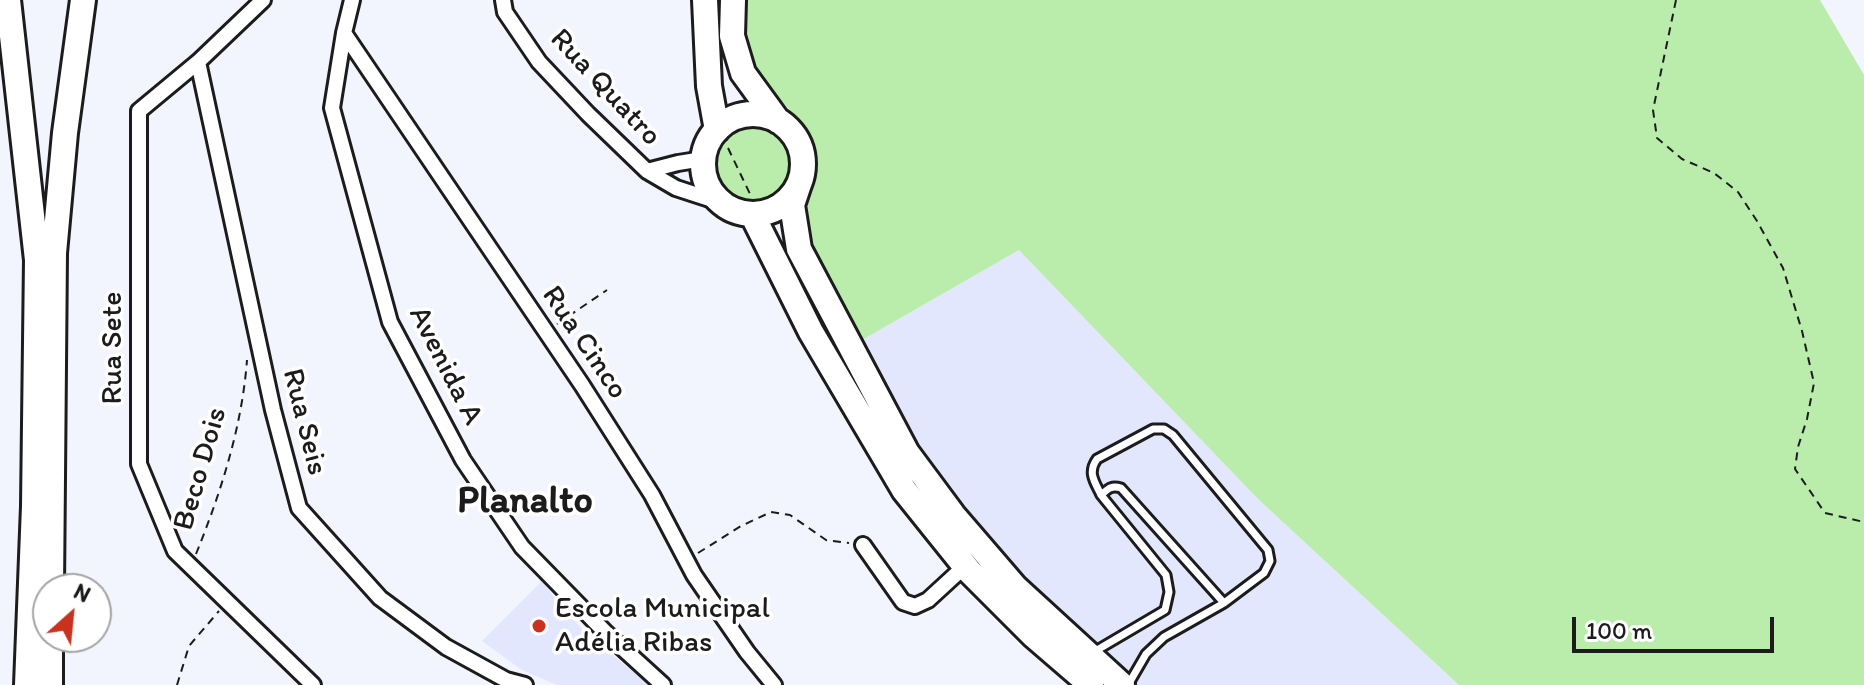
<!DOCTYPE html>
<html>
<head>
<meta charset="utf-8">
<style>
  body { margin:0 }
  #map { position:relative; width:1864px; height:685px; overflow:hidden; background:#f2f4fe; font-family:Itim,sans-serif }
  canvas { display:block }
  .north { position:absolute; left:32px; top:573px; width:80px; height:80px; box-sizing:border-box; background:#fff; border:2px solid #a4a4a4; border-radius:50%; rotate:27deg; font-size:22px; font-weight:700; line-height:32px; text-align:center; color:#1c1c1c }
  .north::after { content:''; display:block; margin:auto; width:28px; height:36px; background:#c8321e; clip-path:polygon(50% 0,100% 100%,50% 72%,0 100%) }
  .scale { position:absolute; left:1572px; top:617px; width:202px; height:36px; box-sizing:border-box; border:4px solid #1c1c1c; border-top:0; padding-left:10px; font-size:24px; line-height:28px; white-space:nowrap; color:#1c1c1c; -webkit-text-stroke:6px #fff; paint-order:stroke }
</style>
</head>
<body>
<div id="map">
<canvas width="1864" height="685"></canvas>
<div class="north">N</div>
<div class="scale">100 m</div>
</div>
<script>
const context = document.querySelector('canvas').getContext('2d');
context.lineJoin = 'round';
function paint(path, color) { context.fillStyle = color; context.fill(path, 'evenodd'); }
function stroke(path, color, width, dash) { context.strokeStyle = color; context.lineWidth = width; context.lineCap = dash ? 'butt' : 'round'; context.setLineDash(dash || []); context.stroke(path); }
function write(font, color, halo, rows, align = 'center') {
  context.font = font + ' Itim,sans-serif'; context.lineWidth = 7; context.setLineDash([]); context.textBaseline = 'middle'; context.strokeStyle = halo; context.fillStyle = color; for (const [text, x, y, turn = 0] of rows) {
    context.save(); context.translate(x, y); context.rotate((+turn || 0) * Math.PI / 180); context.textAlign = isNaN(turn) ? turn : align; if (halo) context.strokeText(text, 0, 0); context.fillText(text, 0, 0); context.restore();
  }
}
const built = new Path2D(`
  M1019,250L1258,499L1459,685H1134L1090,647L1051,609L974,526L923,456L855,344Z
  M542,581L564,611L595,641L627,667L654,685H557L522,670L482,641Z`);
const green = new Path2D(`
  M737,0H1820L1864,75V685H1459L1258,499L1019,250L855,344L801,239V188L809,161L804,135L789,109L774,92L748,66Z
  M713 162a41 41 0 1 1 82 0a41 41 0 1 1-82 0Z`);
const path = new Path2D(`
  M1676,0L1653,110L1657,138L1682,159L1714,173L1738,192L1757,221L1783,268L1802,331L1814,383L1807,419L1798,447L1795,469L1825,513L1864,522
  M728,148L751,196
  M557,324L607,290
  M698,553L741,526L771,512L790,515L826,540L849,543
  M196,554C221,492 242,427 247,360
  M177,685L189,646L219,611`);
const service = new Path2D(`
  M1101,495C1095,482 1087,473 1097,459L1153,429H1164L1173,435L1268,550L1270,561L1264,573L1224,603
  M1092,653L1165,610L1169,592L1166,575L1101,495C1108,489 1111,485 1121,488L1224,603L1164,637L1146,654L1128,685`);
const minor = new Path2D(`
  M263,0L198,62L139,111V464L175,551L313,685
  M352,0L344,33L332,108L390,322L463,460L522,547L607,634L663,685
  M503,0L505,12L539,62L588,114L647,171L676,188L722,203
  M344,33L582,385L652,495L694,575L747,652L774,685
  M198,62L273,410L299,508L380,598L446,647L506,680L525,685
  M647,171L678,163L703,159
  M863,545L903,602L915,606L928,600L965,566`);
const primary = new Path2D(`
  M705,0L709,86L717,130
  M733,0L732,36L743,73L778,121
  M703 164a50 50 0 1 1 100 0a50 50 0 1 1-100 0Z
  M801,178L792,205L799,249L907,453L953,515L1015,587L1122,685
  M752,214L811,332L904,490L969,571L1034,636L1091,685`);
const trunk = new Path2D(`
  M8,0L37,260L34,506L27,685
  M51,589L54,253L65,133L83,0
  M50,685V637`);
const markers = [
  [539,626,8,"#c8321e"]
];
const streetNames = [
  ["Rua Quatro",605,88,47],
  ["Rua Cinco",584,343,56],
  ["Rua Sete",113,348,-90],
  ["Avenida A",445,366,63],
  ["Rua Seis",304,422,76],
  ["Beco Dois",201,469,-74]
];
const poiNames = [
  ["Escola Municipal",555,609],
  ["Adélia Ribas",555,643]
];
const districtNames = [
  ["Planalto",525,502]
];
paint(built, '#e2e7fd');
paint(green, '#baecac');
stroke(service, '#1c1c1c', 13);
stroke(minor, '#1c1c1c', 20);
stroke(primary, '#1c1c1c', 30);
stroke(trunk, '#1c1c1c', 30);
stroke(path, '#1c1c1c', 2, [8, 6]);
stroke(service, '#fff', 7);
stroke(minor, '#fff', 14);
stroke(primary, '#fff', 24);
stroke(trunk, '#fff', 24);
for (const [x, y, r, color] of markers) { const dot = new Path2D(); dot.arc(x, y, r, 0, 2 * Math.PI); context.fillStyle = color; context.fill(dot); stroke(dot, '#fff', 3); }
write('30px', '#1c1c1c', '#fff', streetNames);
write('30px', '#1c1c1c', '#fff', poiNames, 'left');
write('bold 38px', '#1c1c1c', '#fff', districtNames);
</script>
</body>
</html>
